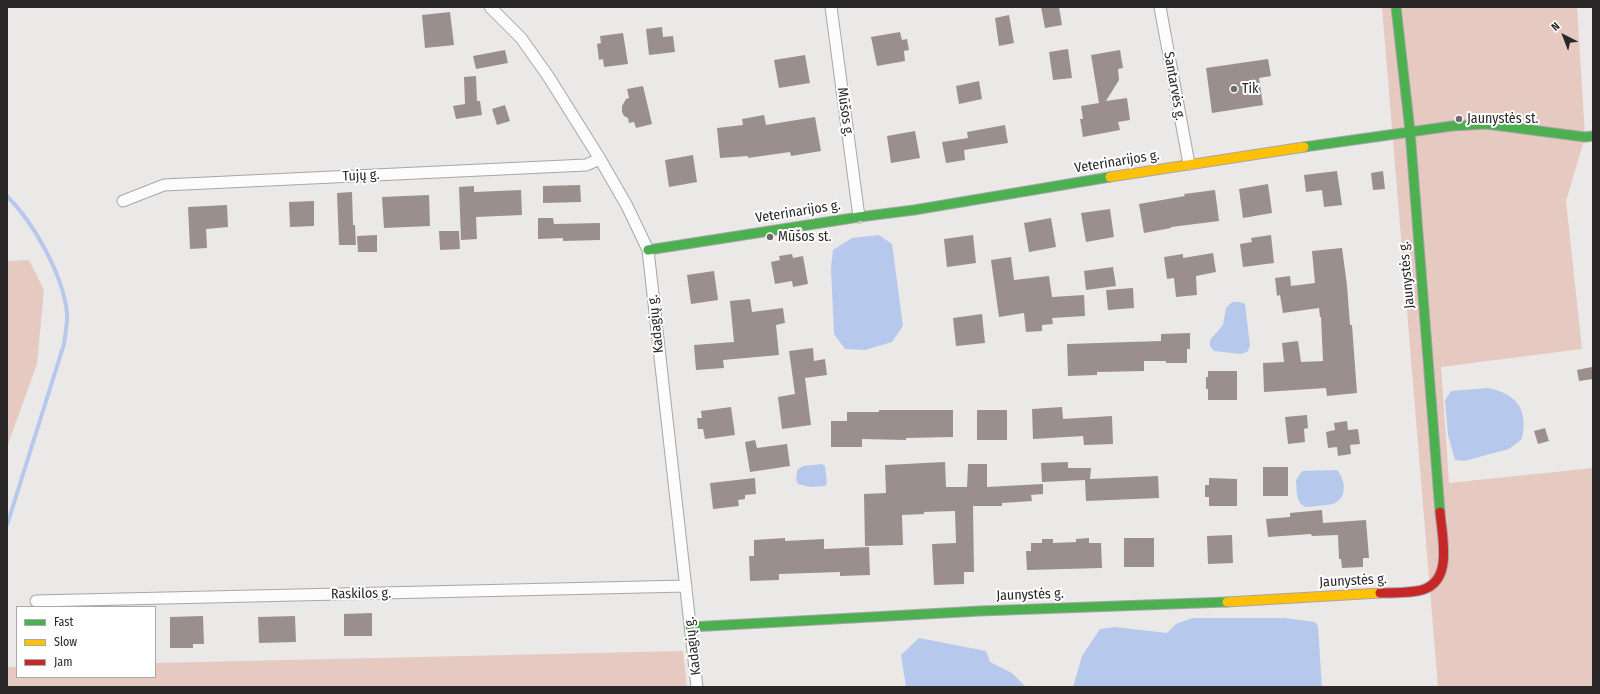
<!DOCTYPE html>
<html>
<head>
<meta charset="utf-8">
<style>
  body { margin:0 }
  #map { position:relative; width:1600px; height:694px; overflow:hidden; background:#ebe9e8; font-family:"Fira Sans Condensed",sans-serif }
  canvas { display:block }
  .frame { position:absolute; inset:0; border:8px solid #2a2828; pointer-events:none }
  .legend { position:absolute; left:16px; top:606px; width:140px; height:72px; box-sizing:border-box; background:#fff; border:1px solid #aaa9a9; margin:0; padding:5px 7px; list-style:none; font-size:12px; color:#2a2828 }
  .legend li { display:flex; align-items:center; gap:8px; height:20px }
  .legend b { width:20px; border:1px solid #aaa9a9 }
  .north { position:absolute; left:1544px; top:16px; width:40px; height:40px; -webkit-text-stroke:3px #fff; paint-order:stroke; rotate:318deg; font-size:11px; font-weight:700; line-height:16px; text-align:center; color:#2a2828 }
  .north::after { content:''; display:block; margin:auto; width:14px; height:18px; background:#2a2828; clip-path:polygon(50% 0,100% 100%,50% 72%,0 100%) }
</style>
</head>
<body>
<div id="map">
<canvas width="1600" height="694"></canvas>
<div class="frame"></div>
<ul class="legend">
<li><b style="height:5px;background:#4caf50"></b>Fast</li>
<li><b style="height:5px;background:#ffc107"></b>Slow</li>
<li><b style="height:5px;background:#c62828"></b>Jam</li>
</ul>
<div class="north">N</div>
</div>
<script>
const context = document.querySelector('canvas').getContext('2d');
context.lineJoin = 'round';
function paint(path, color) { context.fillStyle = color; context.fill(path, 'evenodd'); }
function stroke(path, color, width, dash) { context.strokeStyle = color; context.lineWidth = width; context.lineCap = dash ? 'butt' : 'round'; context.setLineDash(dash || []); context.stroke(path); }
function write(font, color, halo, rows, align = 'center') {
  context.font = font + ' "Fira Sans Condensed",sans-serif'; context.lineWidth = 4; context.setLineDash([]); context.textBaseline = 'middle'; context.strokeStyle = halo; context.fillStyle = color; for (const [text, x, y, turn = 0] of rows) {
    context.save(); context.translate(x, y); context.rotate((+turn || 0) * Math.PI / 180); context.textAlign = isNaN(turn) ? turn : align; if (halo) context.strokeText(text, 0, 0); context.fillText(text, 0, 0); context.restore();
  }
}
const green = new Path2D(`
  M1382,7H1577L1585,137L1566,201L1582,349L1441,367L1449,483L1593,468V687H1438Z
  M29,260L44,290L37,364L7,447V261Z
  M683,651L687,687H7V667H17V677H155V663Z`);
const water = new Path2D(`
  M879,235L892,244L903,326L892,342L865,350L845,349L834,334L831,268L833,250L852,238Z
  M1232,302H1239L1245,304L1250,346L1247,352L1241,354L1214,351L1210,346V340L1223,325L1226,308Z
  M1488,388C1518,394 1528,410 1522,439L1509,449L1464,461L1455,460L1448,435L1445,400L1451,391Z
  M822,464L825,466L827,483L825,486L810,487L798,484L796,480L797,470L803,466Z
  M1337,470C1345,479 1348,497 1335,503C1328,506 1313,506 1306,507C1295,503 1297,490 1296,480L1302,471Z
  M1192,618H1284L1315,622L1318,626L1322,687H1073L1082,656L1100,629L1114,627L1167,633L1176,624Z
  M919,638L986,651L990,662L1012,673L1026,687H906L901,655Z`);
const stream = new Path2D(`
  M7,196C34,223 63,275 67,313C68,322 65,334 64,344L7,525`);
const building = new Path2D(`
  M1041,7H1059L1062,25L1045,28Z
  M450,12L454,45L425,48L422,15Z
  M1009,15L1014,43L999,46L995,18Z
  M662,27L663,37L673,36L675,52L649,55L646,29Z
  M900,32L902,40L907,39L909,50L904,51L905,61L877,66L871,37Z
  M623,33L628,64L604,67L603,59L599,60L597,44L601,43L600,36Z
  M1068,49L1072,78L1053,80L1049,52Z
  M505,50L508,63L476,69L473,56Z
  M1120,50L1123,68L1118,69L1119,80L1106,101L1127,98L1130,120L1118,122L1120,130L1083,137L1080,119H1083L1081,106L1099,103L1091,55Z
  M805,55L810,83L779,88L774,60Z
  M1268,59L1271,76L1259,78L1263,105L1212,113L1206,68Z
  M476,76L477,101H480L482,115L456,119L453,106L465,104L464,77Z
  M979,81L982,99L959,104L956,86Z
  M643,86L652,124L636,128L634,122L629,123L628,118L624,116L622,112V106L626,99L629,98L627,89Z
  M505,105L510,121L497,125L492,109Z
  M764,115L766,125L815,117L821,151L791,156L790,152L748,158V156L720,158L717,128L743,125L742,119Z
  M1005,125L1008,143L964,150L965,160L946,163L942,142L968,138L967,132Z
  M915,131L920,158L891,163L887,136Z
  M693,155L697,182L669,187L665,160Z
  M1337,171L1342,205L1324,207L1322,190L1306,192L1304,175Z
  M1383,171L1385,189L1373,190L1371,173Z
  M1268,184L1272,213L1243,218L1239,189Z
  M580,185L581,202L543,203V186Z
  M474,186V192L521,190L522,215L476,217L477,239L461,240L459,187Z
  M1215,190L1219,221L1171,227V228L1144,233L1139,204L1185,196L1184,194Z
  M352,192L353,225H355L356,245H339L337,193Z
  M429,195L430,226L384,228L382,197Z
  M314,201V226L290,227L289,202Z
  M227,205L228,227L206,229L207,248L190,249L188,207Z
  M1110,209L1114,237L1086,242L1081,213Z
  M538,218H553L554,224L600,223V240L563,241V238L538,239Z
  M1051,218L1056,247L1029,252L1024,223Z
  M439,231H459L460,249L440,250Z
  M377,235V252H358L357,236Z
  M973,235L976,263L947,267L944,239Z
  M1271,235L1274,263L1243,267L1240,244L1252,242L1251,238Z
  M1342,248L1347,285L1350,325H1352L1357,393L1327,396L1326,388L1264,392L1263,363L1284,362L1282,343L1298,341L1301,362L1323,361L1321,317H1320L1319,308L1283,313L1280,295L1277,296L1275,278L1290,276L1291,286L1315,283L1312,251Z
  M1213,253L1216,272L1196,276L1197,295L1176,297L1174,278L1167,279L1164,257L1183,254V258Z
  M792,254L793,258L803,256L808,284L793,287L792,281L775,284L771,262L780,260L779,256Z
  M1011,257L1014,280L1049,276L1052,297L1084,295L1085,316L1052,318L1053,324L1042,325V331L1026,332L1024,313L999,317L991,260Z
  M1113,267L1116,286L1086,290L1084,271Z
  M714,271L718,300L691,304L687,275Z
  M1133,288L1134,308L1108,310L1106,290Z
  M750,299L752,312L783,308L785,323L776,325L779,355L723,360L724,368L696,370L694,345L734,342L730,301Z
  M982,314L985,343L956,346L953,318Z
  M1190,333V349H1187V363H1166V361H1144V371L1097,372V375L1068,376L1067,344L1161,341V334Z
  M813,348L814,361L825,359L827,375L805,378L811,425L782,429L778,397L795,394L789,351Z
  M1592,367L1593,379L1579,381L1577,370Z
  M1208,371H1237V400H1208V389H1206V377H1208Z
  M731,407L735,435L705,439L703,429H698L697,418H702L701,411Z
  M1062,407L1063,419L1112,416L1113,444L1084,445L1083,436L1033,439L1032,409Z
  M879,410H953V437L906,438V440L862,439V447H831V421H847V412H879Z
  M977,410H1007V440H977Z
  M1307,415L1308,428L1304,429L1305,442L1288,444L1285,417Z
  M1347,421L1348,430L1358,429L1360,444L1350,445L1351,454L1338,456L1337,447L1328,448L1326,432L1335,430L1334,423Z
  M1545,428L1549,441L1538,444L1534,431Z
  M755,440L757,448L787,444L790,466L750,472L745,442Z
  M945,462L946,487H967L968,464H987V487L1043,484V494L1031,495L1032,501L1002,503V506H973L974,572H964V584L934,585L932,544L956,543L955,511L924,512V514L902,515L903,545L865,546L864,494L886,493L885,465Z
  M1068,462V468H1091L1090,479L1158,476L1159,498L1086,501L1085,480L1042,482L1041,463Z
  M1263,467H1288V496H1263Z
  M755,478L756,494L745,495V499L738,500L739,506L713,509L710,483Z
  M1209,478L1237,479V506H1209V497H1205V485H1209Z
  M1322,510L1323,523L1366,520L1369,558H1363V567L1342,568L1341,559H1339L1338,535L1312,536L1311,534L1268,537L1266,519L1290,517V513Z
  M1232,535L1233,563L1208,564L1207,536Z
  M785,538V541L824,539V549L869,547L870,575L840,576V572L779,574V580L750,581L749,556H754V540Z
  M1089,538V543H1101L1102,568L1027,570L1026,551H1031V543H1042V539H1053V543L1076,542V539Z
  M1124,538H1154V567H1124Z
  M372,613V636H344V614Z
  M203,616L204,644H193V648H170V617Z
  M295,616L296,642L259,643L258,617Z`);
const street = new Path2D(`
  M490,7L521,38L548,76L600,159L627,206L648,250L697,687
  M831,7L859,217
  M1160,7L1189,164
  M123,201L164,185L586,165L600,159
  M36,601L686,586`);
const fast = new Path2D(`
  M1396,7L1410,131L1440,512
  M1304,147L1452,126L1486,124L1585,137L1593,136
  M648,250L859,217L914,210L1110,177
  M690,627L980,611L1227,602`);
const slow = new Path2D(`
  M1110,177L1304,147
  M1227,602L1380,593`);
const jam = new Path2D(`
  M1380,593C1392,593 1405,593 1417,591C1455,585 1442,538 1440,512`);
const markers = [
  [1234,89,4,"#6e6c6b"],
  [1459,119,4,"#6e6c6b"],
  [770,237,4,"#6e6c6b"]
];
const streetNames = [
  ["Santarvės g.",1174,86,80],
  ["Mūšos g.",845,112,82],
  ["Veterinarijos g.",1117,162,-9],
  ["Tujų g.",361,176,-3],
  ["Veterinarijos g.",798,212,-9],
  ["Jaunystės g.",1407,275,-95],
  ["Kadagių g.",656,324,-96],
  ["Jaunystės g.",1353,581,-3],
  ["Raskilos g.",361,594,-1],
  ["Jaunystės g.",1030,595,-2],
  ["Kadagių g.",693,646,-97]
];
const poiNames = [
  ["Tik",1242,89],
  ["Jaunystės st.",1467,119],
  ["Mūšos st.",778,237]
];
paint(green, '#e6c9c0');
paint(water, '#b7c8ed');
stroke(stream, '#b7c8ed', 4);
paint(building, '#9a8f8c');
stroke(street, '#a8a6a6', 13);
stroke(fast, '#a8a6a6', 11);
stroke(slow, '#a8a6a6', 11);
stroke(jam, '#a8a6a6', 11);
stroke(street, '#fcfcfc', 11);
stroke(fast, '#4caf50', 9);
stroke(slow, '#ffc107', 9);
stroke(jam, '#c62828', 9);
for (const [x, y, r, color] of markers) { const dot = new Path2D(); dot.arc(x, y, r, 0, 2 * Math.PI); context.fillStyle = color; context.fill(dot); stroke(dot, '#fff', 1.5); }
write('14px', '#2a2828', '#fff', streetNames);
write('14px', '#2a2828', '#fff', poiNames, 'left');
</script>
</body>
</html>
